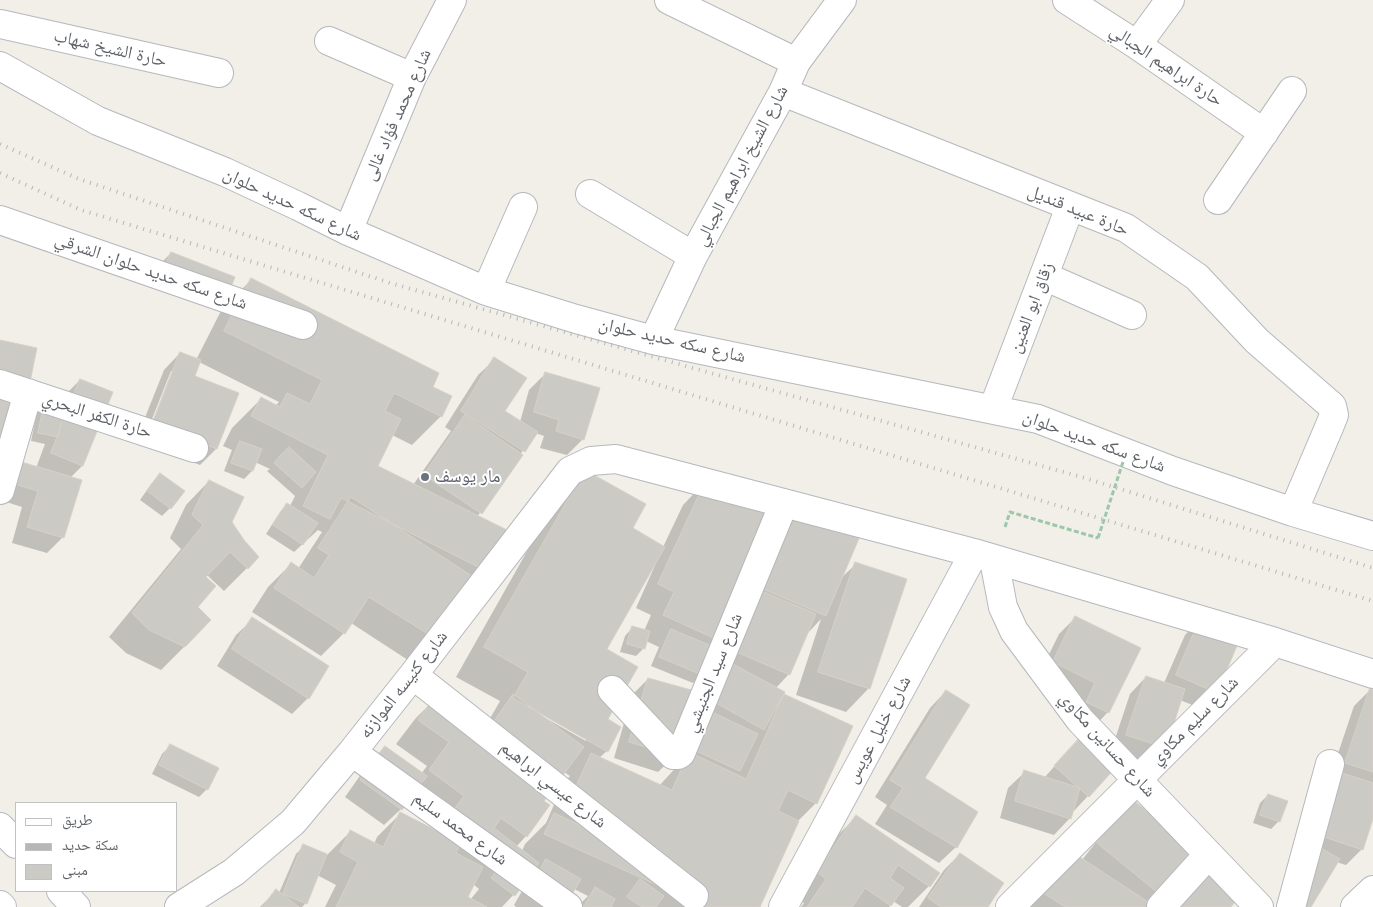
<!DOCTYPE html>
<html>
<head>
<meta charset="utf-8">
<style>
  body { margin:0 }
  #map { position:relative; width:1373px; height:907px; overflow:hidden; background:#f1efe8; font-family:"Varela Round","Noto Naskh Arabic",sans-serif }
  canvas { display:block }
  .legend { position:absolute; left:15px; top:802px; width:162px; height:90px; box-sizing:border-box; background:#fff; border:1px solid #bfc1c3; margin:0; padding:6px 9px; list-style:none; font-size:15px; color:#5f6368 }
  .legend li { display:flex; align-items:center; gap:10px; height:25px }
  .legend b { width:25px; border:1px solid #bfc1c3 }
</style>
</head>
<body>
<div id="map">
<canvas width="1373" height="907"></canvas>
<ul class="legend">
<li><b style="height:6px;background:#fff"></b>طريق</li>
<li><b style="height:6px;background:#b6b7b8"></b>سكة حديد</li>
<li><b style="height:14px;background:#cccac5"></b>مبنى</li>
</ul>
</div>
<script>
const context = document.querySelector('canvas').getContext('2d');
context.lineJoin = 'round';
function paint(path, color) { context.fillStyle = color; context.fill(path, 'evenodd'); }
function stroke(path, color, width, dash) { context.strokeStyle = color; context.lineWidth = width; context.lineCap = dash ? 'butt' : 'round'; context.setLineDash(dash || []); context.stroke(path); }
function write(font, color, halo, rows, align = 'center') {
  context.font = font + ' "Varela Round","Noto Naskh Arabic",sans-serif'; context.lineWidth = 4; context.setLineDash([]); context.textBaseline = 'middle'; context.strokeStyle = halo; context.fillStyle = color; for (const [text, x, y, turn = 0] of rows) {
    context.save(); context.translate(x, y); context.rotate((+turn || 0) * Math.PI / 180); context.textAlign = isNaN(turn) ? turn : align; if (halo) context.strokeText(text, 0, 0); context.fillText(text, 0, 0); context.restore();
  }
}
const shadow = new Path2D(`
  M171,253L233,278L156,280L163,261Z
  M251,280L431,387L441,416L412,445L392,435L376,466L413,485L451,431L445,427L478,375L495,359L503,412L520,422L529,390L545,374L583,439L567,455L540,448L544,436L535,433L477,517L505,531L414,664L351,623L344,633L321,656L252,612L268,587L291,564L298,569L322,532L318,530L294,552L266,534L280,512L288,504L290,506L295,496L267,471L270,469L255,462L252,471L244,479L224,471L232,450L223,446L232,428L261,399L275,406L279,402L199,362L193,377L216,449L200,465L136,440L164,370L180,353L196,360L222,309ZM171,371H174L151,430L148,429Z
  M0,342L6,458L36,468L45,444L31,441L37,412L45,404L64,396L80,380L82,466L70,478L63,537L47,553L12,543L22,507L0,500Z
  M586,471L631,529L663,547L683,505L706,481L775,512L701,675L693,683L651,666L659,647L646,641L644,648L636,656L620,652L625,636L633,627L644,631L651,615L636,608L656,563L655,562L605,649L607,751L599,758L659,786L680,763L712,665L800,504L841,578L856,564L869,688L846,712L796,695L821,619L806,635L789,674L775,689L780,701L784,696L816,803L797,822L759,907H613L610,906L609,907H516L514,905L530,877L502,907H325L336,885L317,875L306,903L302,907H260L276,891L279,893L296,854L304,846L327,855L350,832L374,844L377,837L400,814L434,831L442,820L410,796L401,809L384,825L345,797L369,763L385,747L421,774L427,766L396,744L415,719L438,696L488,722L500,701L456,677L556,500ZM529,705L586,738V741L528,708ZM564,772L570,776L563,784L546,823L525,844L522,851L516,847L526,836L543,801ZM473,884L479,889L470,900L466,898ZM574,889L588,896L579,905L569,898Z
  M160,475L170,508L162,516L140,500L152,483Z
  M209,481L231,522L247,568L224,591L207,575L205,577L185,646L161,670L126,653L109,637L181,549L170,538L186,505Z
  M1076,617L1108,712L1092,729L1037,679L1059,634Z
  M1201,618L1240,635L1200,708L1180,700L1148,763L1111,751L1130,694L1146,677L1164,683L1185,635Z
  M253,619L308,698L292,714L217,666L236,635Z
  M648,679L675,756L658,772L614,758L632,695Z
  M1370,690L1373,691V815L1362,849L1346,865L1336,862L1309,907L1331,774L1354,706Z
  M946,691L923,779L956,847L939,863L875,824L887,805L875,797L930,708Z
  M170,746L207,789L199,797L152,774L162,754Z
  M1068,751L1117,765L1072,813L1070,818L1054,835L1000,818L1008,788L1025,772L1044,778Z
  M1268,795L1279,821L1271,829L1253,823L1260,803Z
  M856,817L938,873L929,886L908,907H902L893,901L889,907H801L804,903L794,896L833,840Z
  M1116,817L1201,857L1160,907H1030L1048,877L1082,860Z
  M960,854L986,907H919L944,870Z`);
const building = new Path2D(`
  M171,252L235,277L227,297L163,272Z
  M251,278L439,373L433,387L452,396L442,417L394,393L385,411L401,419L378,466L507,530L486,571L341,498L330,519L303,506L328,455L251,416L261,397L280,407L287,393L310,404L322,380L224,331Z
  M0,340L37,348L16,450L0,447Z
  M180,352L201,360L195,376L239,393L217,449L152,424Z
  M494,357L527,378L505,411L538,432L525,452L461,411Z
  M545,372L600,388L584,440L556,431L559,420L534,412Z
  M80,379L113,392L83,466L51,453Z
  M45,402L64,407L58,437L38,433Z
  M465,415L523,455L482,514L424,475Z
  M240,441L262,449L253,471L231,463Z
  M289,447L316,472L302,488L274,463Z
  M8,458L82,480L64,538L27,527L38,491L1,480Z
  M585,470L646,504L633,528L665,547L607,649L638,667L608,719L621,727L608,752L513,698L528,672L484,647Z
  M160,473L185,491L171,509L147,491Z
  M209,480L244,497L232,522L244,540L259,557L248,569L230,552L206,577L216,586L198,607L211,620L185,647L149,630L132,613L203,525L192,515Z
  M706,480L777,512L718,640L663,615L674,592L658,584Z
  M351,497L478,580L439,641L369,597L345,634L274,588L291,562L314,578L329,555L318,548Z
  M800,502L863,529L826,616L763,589Z
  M287,503L318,523L303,545L273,525Z
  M855,562L907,579L870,689L818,672Z
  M752,587L816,614L790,675L727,648Z
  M1075,616L1141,648L1109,713L1086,702L1095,683L1053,662Z
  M252,617L329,666L309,699L232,649Z
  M1201,617L1242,634L1217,693L1176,675Z
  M632,626L650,631L645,649L627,644Z
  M671,629L714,647L702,675L659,657Z
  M731,663L785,692L764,730L711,700Z
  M1146,676L1185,689L1166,748L1126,735Z
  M648,678L695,691L676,756L629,742Z
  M1370,688L1373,689V772L1345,763Z
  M946,690L970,705L925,778L978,812L957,848L890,807L903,788L890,780Z
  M438,694L487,731L513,694L584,747L544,801L550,805L527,837L501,818L494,828L539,863L515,896L491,878L501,865L444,823L464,796L429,770L449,742L418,720Z
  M784,694L853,726L817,804L788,790L778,811L799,821L760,907H706L544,834L554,813L618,843L627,825L613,818L615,813L573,793L591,753L672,790L689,752L746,779Z
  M712,712L758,734L740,771L694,750Z
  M1084,733L1118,765L1089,797L1054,766Z
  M170,744L219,768L208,790L159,765Z
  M385,746L427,776L402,810L360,780Z
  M1024,770L1080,788L1071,819L1015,801Z
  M1333,770L1373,783V819L1363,850L1312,833Z
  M1268,794L1288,801L1280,822L1260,815Z
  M1132,799L1203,857L1168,901L1097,843Z
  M400,812L461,843L456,853L483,867L468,897L487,907H336L358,862L340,852L350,830L383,847Z
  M856,815L940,873L930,887L898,865L890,878L904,888L891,906L865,888L852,907H807L826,879L817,872Z
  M303,844L327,854L307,904L283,894Z
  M1319,847L1340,859L1311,907H1295Z
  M1072,852L1156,907H1065L1045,894Z
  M960,853L1004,883L988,907H941L928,898Z
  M546,859L581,879L570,898L584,906L595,887L615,899L611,907H562L530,888Z
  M1205,868L1239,897L1231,907H1171Z
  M640,879L664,896L656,907H642L627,897Z
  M276,889L299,907H263Z`);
const path = new Path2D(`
  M1005,527L1010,512L1098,538`);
const street = new Path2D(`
  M669,0L796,62
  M1067,0L1137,45L1264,133
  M0,24L219,73
  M329,41L412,77
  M1137,45L1170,0
  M0,66L98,121L225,172L298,206L348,231L486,291L576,319L653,340L1038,419L1173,471L1293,512L1373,536
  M783,92L1126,228L1197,277L1257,341L1332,406L1334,415L1330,425L1293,512
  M590,194L693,256
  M1218,200L1292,91
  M0,220L303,325
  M348,231L412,77L452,0
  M1044,276L1132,315
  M486,291L523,207
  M654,339L693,256L783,92L796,62L842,0
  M0,384L194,448
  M993,409L1070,207
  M0,490L28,393
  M994,560L1003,607L1014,631L1080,720L1259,907
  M413,675L694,896
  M612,690L673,755H678L681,753L784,503
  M352,752L568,907
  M179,907L234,872L293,822L352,752L413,675L570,471L591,461L616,459L974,553L1275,642L1373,674
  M783,907L974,553
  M1010,907L1275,642
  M1161,907L1208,855
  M1291,907L1330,764
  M1355,907L1373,890`);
const secondary = new Path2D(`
  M0,827L16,844
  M61,891L76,907
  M0,905L2,907`);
const rail = new Path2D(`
  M0,144L79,179L390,283L1085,478L1373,568
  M0,173L81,210L1373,601`);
const pathBridge = new Path2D(`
  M1098,538L1123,462`);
const markers = [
  [425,477,5,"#6b7280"]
];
const streetNames = [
  ["حارة الشيخ شهاب",110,49,13],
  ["حارة ابراهيم الجبالي",1166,66,34],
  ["شارع محمد فؤاد غالى",398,115,-66],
  ["شارع الشيخ ابراهيم الجبالي",742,166,-62],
  ["شارع سكه حديد حلوان",292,205,25],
  ["حارة عبيد قنديل",1078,211,22],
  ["شارع سكه حديد حلوان الشرقي",151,272,19],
  ["زقاق ابو العنين",1032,308,-69],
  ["شارع سكه حديد حلوان",672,341,13],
  ["حارة الكفر البحري",97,416,18],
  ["شارع سكه حديد حلوان",1094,442,20],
  ["شارع سيد الجنيشي",714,673,-68],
  ["شارع كنيسه الموازنه",404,685,-52],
  ["شارع سليم مكاوي",1195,721,-45],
  ["شارع خليل عويس",879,730,-62],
  ["شارع حسانين مكاوي",1107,745,48],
  ["شارع عيسي ابراهيم",553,785,38],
  ["شارع محمد سليم",460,829,36]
];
const worshipNames = [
  ["مار يوسف",435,477]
];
paint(shadow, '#0003');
paint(building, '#cccac5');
stroke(building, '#d6d1c6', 1);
stroke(street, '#b5b8bc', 30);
stroke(secondary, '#b6babf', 30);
stroke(path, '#9cc7a9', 3, [5, 2.5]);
stroke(street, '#fff', 28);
stroke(secondary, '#fff', 28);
stroke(rail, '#b6b7b8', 4, [1, 6]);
stroke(pathBridge, '#9cc7a9', 3, [5, 2.5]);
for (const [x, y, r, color] of markers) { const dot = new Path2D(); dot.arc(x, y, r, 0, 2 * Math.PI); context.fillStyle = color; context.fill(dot); stroke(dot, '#fff', 2); }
write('18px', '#5f6368', '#fff', streetNames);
write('18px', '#5b616d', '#fff', worshipNames, 'left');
</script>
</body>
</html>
